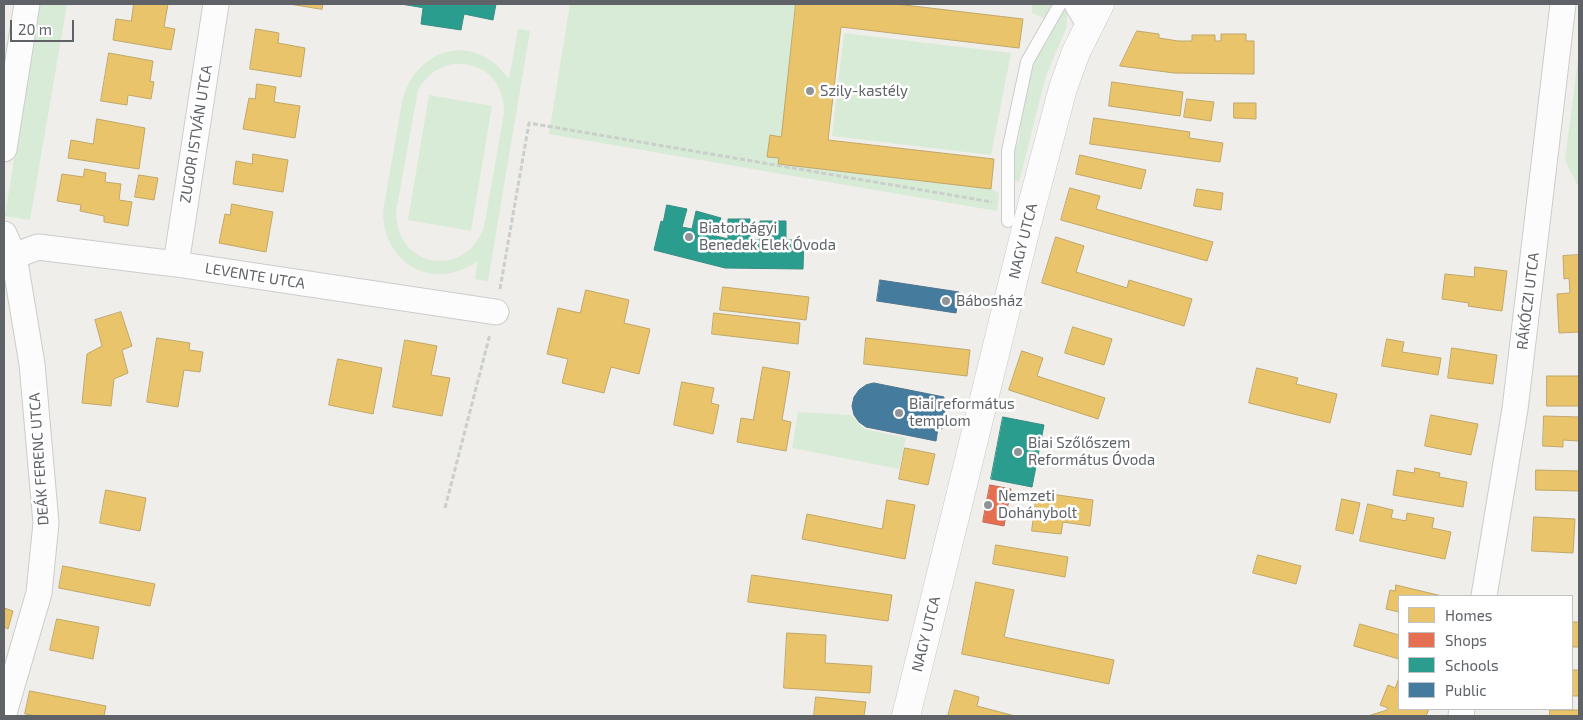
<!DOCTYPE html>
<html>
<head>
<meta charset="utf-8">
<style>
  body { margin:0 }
  #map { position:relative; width:1583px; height:720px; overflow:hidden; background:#efeeea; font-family:"Exo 2",sans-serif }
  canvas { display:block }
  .frame { position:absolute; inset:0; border:5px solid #5f6368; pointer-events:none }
  .legend { position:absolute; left:1398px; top:595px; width:175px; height:115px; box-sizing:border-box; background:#fff; border:1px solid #bfc1c3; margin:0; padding:6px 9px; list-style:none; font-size:15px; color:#5f6368 }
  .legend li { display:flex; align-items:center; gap:10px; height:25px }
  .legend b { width:25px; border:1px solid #bfc1c3 }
  .scale { position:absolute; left:10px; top:20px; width:64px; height:22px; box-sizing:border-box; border:2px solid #5f6368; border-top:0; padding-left:6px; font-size:15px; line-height:18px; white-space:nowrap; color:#5f6368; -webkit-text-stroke:4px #fff; paint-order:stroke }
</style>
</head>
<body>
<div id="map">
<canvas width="1583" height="720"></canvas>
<div class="frame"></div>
<ul class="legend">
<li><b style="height:14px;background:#e9c46a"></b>Homes</li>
<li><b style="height:14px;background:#e76f51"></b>Shops</li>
<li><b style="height:14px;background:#2a9d8f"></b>Schools</li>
<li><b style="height:14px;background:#457b9d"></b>Public</li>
</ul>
<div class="scale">20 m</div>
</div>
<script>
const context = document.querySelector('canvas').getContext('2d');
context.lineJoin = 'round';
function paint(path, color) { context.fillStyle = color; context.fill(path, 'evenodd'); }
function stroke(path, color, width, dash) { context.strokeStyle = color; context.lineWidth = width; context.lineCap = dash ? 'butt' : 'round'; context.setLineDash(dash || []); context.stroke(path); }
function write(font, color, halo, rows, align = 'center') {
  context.font = font + ' "Exo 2",sans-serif'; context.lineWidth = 5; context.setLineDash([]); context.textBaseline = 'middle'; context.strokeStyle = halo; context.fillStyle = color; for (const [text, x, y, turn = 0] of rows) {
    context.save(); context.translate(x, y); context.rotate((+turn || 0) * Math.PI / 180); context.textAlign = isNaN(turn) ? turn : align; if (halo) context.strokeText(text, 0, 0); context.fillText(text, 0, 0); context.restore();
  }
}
const green = new Path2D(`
  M39,4H67L30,220L5,216Z
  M570,4H796L778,164L991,189L999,193L997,211L549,134Z
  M1032,4H1067V26L1046,76L1019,182L1013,180L1008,164L1019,140L1025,86L1036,58L1048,40L1050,27L1047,19L1032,13Z
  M518,29L530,31L488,281L475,279L478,261C434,292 383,265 383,211L403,97C415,59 454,36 490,60C498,65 503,72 509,79ZM452,64C484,62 504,81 504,113L484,227C465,280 396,268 396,212L418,90C426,76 436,68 452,64Z
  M844,33L1011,53L991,155L832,136Z
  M1579,51V188L1565,160Z
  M429,95L492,106L471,231L408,220Z
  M798,412L851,415L864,429L906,438L899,469L792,448Z`);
const homes = new Path2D(`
  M134,4H168L164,27L175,29L171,50L113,40L116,19L131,21Z
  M290,4H323L322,9Z
  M796,4H896L1023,19L1019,48L841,27L828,140L994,159L991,189L778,164L779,158L767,157L770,135L781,137Z
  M256,29L279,33L278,43L305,48L301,77L250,69Z
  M1137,31L1159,34V38L1178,41H1192V35H1215V41H1221V34H1246V41H1254V74L1174,73L1120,66Z
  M109,53L153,61L150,81L154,82L151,99L128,95L127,105L101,101Z
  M1112,82L1183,92L1180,116L1109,106Z
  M257,84L276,87L274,102L300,106L295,138L243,129L249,98L255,99Z
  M1187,99L1214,102L1211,121L1184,117Z
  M1234,103H1256V119L1234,118Z
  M1094,118L1190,132L1189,138L1223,143L1220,162L1090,144Z
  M97,119L145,128L139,169L68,158L71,140L93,144Z
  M253,154L288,160L283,192L233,184L236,161L252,164Z
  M1080,155L1146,170L1141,189L1076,174Z
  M85,169L106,173L105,182L121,184L119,200L132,202L128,226L104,222V216L80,211L81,205L57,201L62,174L83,177Z
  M139,175L158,178L154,200L135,197Z
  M1070,188L1100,196L1096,209L1213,242L1207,261L1061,220Z
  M1197,189L1223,193L1221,210L1194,206Z
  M232,204L273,212L266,252L219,243L225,214L230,215Z
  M1056,237L1084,246L1076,272L1127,288L1129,280L1192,299L1184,326L1042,283Z
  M1579,255V332L1559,333L1557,294L1570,293L1569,278L1564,279L1563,256Z
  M1475,267L1507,271L1502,311L1468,306L1469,303L1442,299L1445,274L1474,277Z
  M723,287L809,297L806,320L720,310Z
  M586,290L629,300L624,323L650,329L639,374L611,367L604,393L562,383L568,359L547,354L558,308L580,313Z
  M121,312L132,346L122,350L128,373L114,379L111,406L82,403L87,354L102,346L95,320Z
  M714,313L800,323L798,344L712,334Z
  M1073,327L1112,339L1104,365L1065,353Z
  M157,338L190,343L189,350L203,352L200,372L184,370L178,407L147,402Z
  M866,338L970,350L967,376L864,364Z
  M1387,339L1404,342L1402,352L1441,358L1438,375L1382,366Z
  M405,340L437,346L431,375L450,378L442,416L393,407Z
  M1452,348L1497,355L1493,384L1448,378Z
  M1022,351L1043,358L1037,376L1105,398L1098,419L1009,390Z
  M338,359L382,368L373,414L329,405Z
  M763,367L790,372L782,420L791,422L786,451L737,442L741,418L753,420Z
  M1257,368L1298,378L1296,384L1337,394L1330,423L1249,403Z
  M1547,376H1579V406H1547Z
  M682,382L714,388L711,403L719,405L713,434L674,425Z
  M1431,415L1478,424L1471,455L1425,446Z
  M1544,416L1579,417V441L1563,440V447L1543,446Z
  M905,448L935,454L928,485L899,479Z
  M1415,468L1440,473L1439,477L1467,482L1463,507L1393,495L1397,470L1414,473Z
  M1536,470L1579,471V491L1536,490Z
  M106,490L146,498L140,531L100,523Z
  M1037,492L1093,500L1090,526L1063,522L1061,534L1032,531Z
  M1342,499L1360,503L1353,534L1336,530Z
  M887,500L915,505L905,559L802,539L807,514L882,529Z
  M1368,504L1393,510L1391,518L1406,521L1407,513L1434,518L1432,528L1451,532L1445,559L1360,541Z
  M1534,517L1575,519L1573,553L1532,551Z
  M996,545L1068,557L1065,577L993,564Z
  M1258,555L1301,566L1296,584L1253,573Z
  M63,566L155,584L150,606L59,588Z
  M752,575L892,595L888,621L748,602Z
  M976,582L1014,590L1004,637L1114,660L1109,684L962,654Z
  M1396,585L1442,596H1399V612L1386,609L1390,590L1395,591Z
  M4,608L13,611L8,629L4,627Z
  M57,619L99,627L93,659L50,650Z
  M1572,622H1579V647H1572Z
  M1360,624L1399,635V659L1354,646Z
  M787,633L826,635L825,663L872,666L870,693L784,688Z
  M1572,670H1579V696H1572Z
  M1399,678V709H1429L1426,716H1368L1387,710L1388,708L1380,705L1388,685L1395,688Z
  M955,690L979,697L977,706L1015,716H948Z
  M30,691L106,706L104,716H37L25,714Z
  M816,697L866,702L864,716H814Z
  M1550,710H1579V716H1550Z`);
const shops = new Path2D(`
  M990,485L1011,489L1004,526L983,522Z`);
const schools = new Path2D(`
  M401,4H496L493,20L464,14L461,30L421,24L423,8Z
  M667,205L687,209L682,227L692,229L696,211L721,218L716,236L728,239V219H750V240H760V221H786V240H804L803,269L725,268L654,250L661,221L663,222Z
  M1003,417L1044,425L1032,487L991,479Z`);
const public = new Path2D(`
  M880,280L959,292L956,313L877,301Z
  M874,383L944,397L942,409L945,410L942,429L938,428L936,441L866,427L859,422L854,415L852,406L854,397L859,390L866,385Z`);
const path = new Path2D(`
  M500,289L529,123L992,202
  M445,508L490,334`);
const service = new Path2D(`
  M1008,221V151L1027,62L1060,4`);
const minor = new Path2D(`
  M1077,4L1089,24
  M4,149L27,4
  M4,234L14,256L32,364L46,523L39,593L4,713
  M14,256L38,247L176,264L496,312
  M176,264L216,4
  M1484,596L1515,409L1563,4
  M1461,716L1462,709`);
const secondary = new Path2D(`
  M906,716L1027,224L1063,88L1076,52L1100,4`);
const markers = [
  [810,91,5,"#919496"],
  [689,237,5,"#919496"],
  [946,301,5,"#919496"],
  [899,413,5,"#919496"],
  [1018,452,5,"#919496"],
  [988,505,5,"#919496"]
];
const poiNames = [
  ["Szily-kastély",820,91],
  ["Biatorbágyi",699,228],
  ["Benedek Elek Óvoda",699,245],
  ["Bábosház",956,301],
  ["Biai református",909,404],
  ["templom",909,421],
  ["Biai Szőlőszem",1028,443],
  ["Református Óvoda",1028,460],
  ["Nemzeti",998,496],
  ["Dohánybolt",998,513]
];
const streetNames = [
  ["ZUGOR ISTVÁN UTCA",196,134,-81],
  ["NAGY UTCA",1023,241,-76],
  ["LEVENTE UTCA",255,276,9],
  ["RÁKÓCZI UTCA",1528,301,-83],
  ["DEÁK FERENC UTCA",39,459,-94],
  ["NAGY UTCA",926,634,-76]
];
paint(green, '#d8ebd6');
paint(homes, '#e9c46a');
stroke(homes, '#c0a769', 1);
paint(shops, '#e76f51');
stroke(shops, '#be6b58', 1);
paint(schools, '#2a9d8f');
stroke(schools, '#3a8c83', 1);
paint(public, '#457b9d');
stroke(public, '#4d748d', 1);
stroke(service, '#cbcccc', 14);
stroke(minor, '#cbcccc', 27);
stroke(secondary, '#cacacb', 29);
stroke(path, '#cacfcc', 3, [5, 2.5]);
stroke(service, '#fdfcfc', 12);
stroke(minor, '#fdfcfc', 25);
stroke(secondary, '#fdfcfc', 28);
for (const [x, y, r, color] of markers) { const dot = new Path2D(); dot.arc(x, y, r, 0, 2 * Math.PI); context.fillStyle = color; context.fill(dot); stroke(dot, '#fff', 2); }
write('15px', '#5f6368', '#fff', poiNames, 'left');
write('15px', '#5f6368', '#fff', streetNames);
</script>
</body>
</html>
